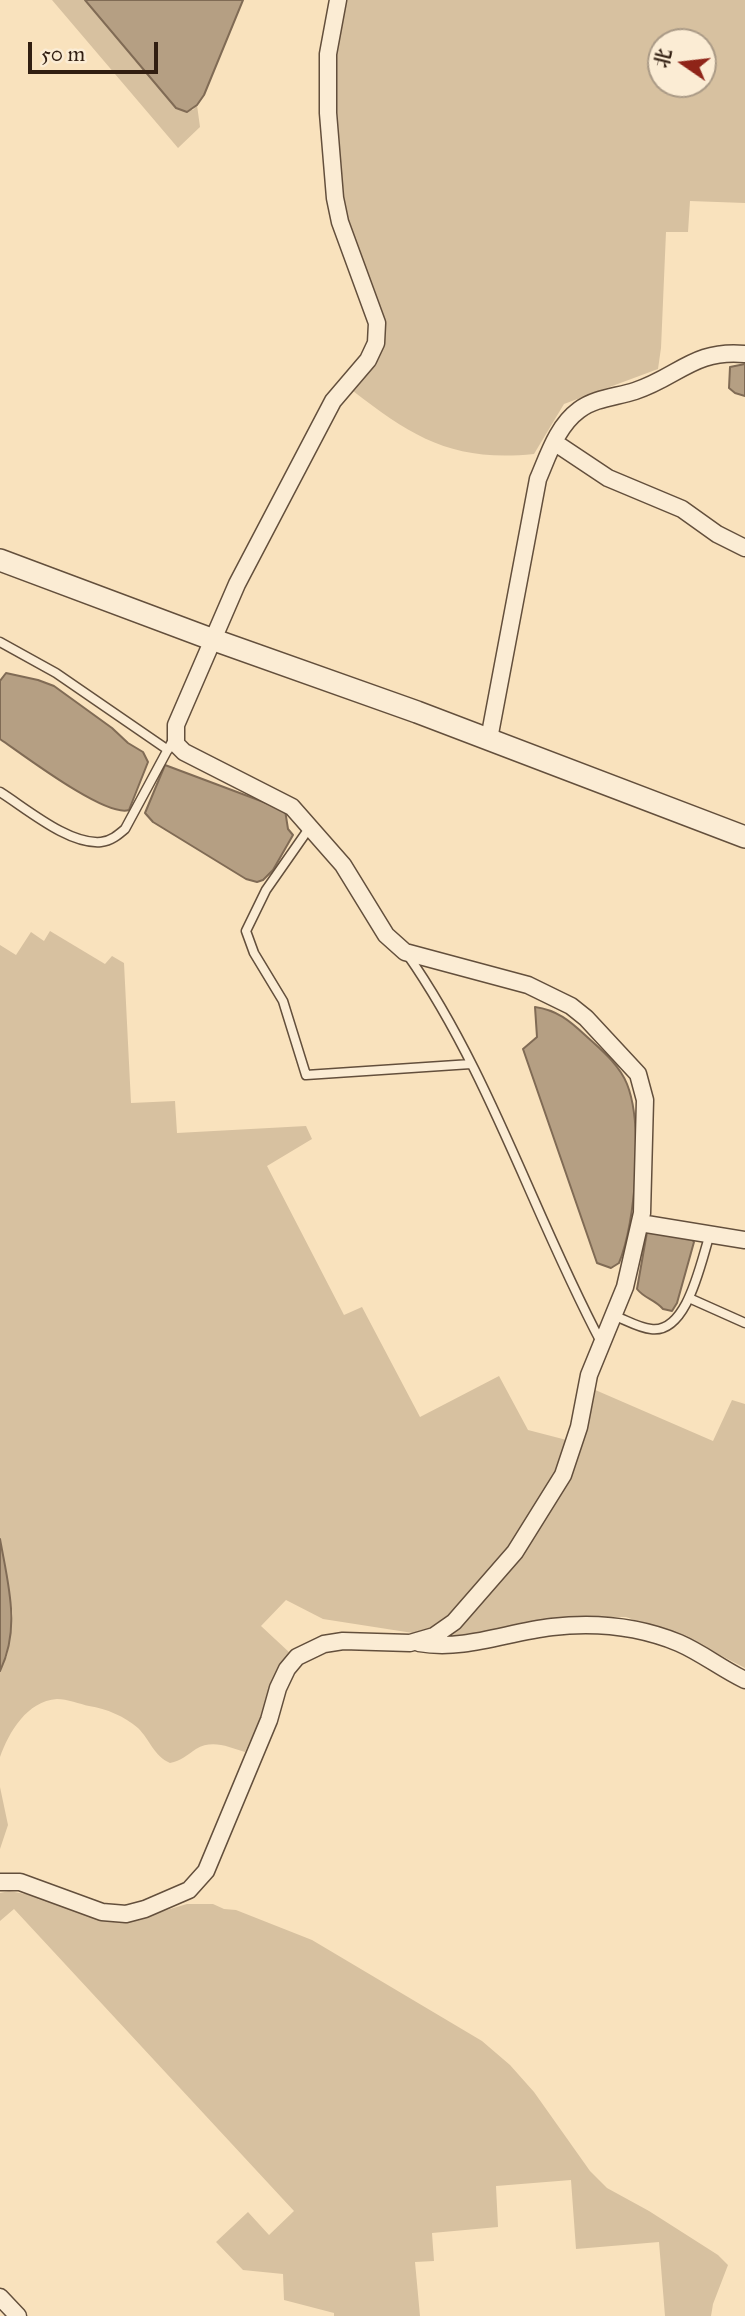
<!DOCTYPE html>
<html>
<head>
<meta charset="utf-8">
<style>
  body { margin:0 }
  #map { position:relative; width:745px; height:2316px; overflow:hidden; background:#f9e2bd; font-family:"IM FELL Great Primer","Noto Serif SC",serif }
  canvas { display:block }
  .north { position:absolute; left:647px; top:28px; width:70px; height:70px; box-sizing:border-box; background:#fbecd4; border:2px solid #aa9a86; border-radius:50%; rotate:284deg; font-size:19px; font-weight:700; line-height:28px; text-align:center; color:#311e11 }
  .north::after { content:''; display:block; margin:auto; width:24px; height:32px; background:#8f2418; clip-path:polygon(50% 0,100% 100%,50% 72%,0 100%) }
  .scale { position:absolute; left:28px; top:42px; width:130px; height:32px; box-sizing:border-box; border:4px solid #311e11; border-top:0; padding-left:9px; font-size:21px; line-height:24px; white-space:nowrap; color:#311e11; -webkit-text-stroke:5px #fbecd4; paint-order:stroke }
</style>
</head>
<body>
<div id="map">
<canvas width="745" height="2316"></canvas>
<div class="north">北</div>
<div class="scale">50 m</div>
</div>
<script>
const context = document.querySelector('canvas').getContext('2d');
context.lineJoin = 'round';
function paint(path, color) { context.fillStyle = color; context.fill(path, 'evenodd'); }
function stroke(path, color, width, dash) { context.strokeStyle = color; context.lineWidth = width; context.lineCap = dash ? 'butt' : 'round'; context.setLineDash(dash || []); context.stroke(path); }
const green = new Path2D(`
  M52,0H85L176,108L193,110L197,105L200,127L178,148Z
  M343,0H745V203L690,201L688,232H666L661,348L658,369L564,404L534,454C453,462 414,438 353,391L380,346L338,181L332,84ZM661,42H703V84H661Z
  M50,931L105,964L112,956L124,963L131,1103L175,1101L177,1133L306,1126L312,1139L267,1166L344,1315L362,1307L420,1417L499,1376L528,1430L582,1444L593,1389L713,1441L732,1400L745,1404V1668L695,1642L626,1617H565L464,1641L323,1619L286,1600L261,1626L290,1653L245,1752C229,1747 212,1739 196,1749C187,1755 181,1761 170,1763C154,1756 150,1740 138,1728C124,1716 107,1709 89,1706C80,1704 67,1699 57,1699C27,1701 9,1732 0,1757V1671L7,1656L13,1614L0,1539V945L16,955L31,932L44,941Z
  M0,1787L8,1825L0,1849Z
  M9,1891L36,1896L108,1921L140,1918L187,1904H213L224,1909L236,1910L312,1940L482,2041L510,2065L534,2092L590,2171L607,2188L649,2211L718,2255L728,2265L713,2304L711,2316H665L659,2242L576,2249L571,2180L496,2186L498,2227L432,2233L434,2261L415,2262L420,2316H334V2313L284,2300L283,2274L243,2270L216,2242L248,2212L269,2235L294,2211L14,1909L0,1921V1893Z`);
const water = new Path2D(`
  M85,0H243L204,95L197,105L187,112L176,108Z
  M745,364V396L735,393L729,388L730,367Z
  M6,673L38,680L54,686L112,728L128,743L143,752L148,762L129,810C106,818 22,754 0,739V681Z
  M165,765L285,810L288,829L293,835L273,870L263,880L257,882L246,879L153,822L145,813Z
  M535,1007C557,1010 570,1021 585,1035C600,1049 619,1064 627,1084C643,1124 636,1223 619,1263L611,1268L597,1263L523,1049L537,1037Z
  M647,1232L691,1238L694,1242L677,1303L672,1311L663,1309C654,1299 645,1299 637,1289Z
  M0,1539C8,1584 21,1628 0,1671Z`);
const service = new Path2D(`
  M0,642L56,673L168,750
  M0,792C27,809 69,845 101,842C111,841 118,835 125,829L174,738
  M310,827L266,890L246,931L254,953L283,1001L306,1075L471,1064
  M407,954C489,1071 534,1216 601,1342
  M689,1298L745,1323
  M615,1316C626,1320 639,1328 651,1329C688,1334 701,1260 710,1234`);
const minor = new Path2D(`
  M554,442L608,478L682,509L717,534L745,548
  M489,739L538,479C548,456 557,426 579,410C595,398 616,397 635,391C678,377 694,349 745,354
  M640,1223L745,1240
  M419,1643C465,1651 507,1632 552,1627C596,1622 638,1626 679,1643C702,1653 722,1669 745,1680
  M0,1882H20L102,1912L126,1914L145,1909L189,1890L206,1871L269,1720L278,1688L287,1669L297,1657L324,1644L343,1641L410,1643L434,1636L454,1622L515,1552L563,1475L579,1427L589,1375L625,1287L642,1213L645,1100L638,1074L586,1018L571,1006L528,985L405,952L386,935L343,865L292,807L184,752L176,744V725L237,584L333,401L368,360L376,343L377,323L340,222L335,198L328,113V54L338,0
  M0,2297L18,2316`);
const tertiary = new Path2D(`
  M0,560L203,636L417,712L745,837`);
paint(green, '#d7c1a0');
paint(water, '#b59f83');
stroke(water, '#806b55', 2);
stroke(service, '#634f3c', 11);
stroke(minor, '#634f3c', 19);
stroke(tertiary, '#634f3c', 24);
stroke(service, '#fbecd4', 8);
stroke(minor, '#fbecd4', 16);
stroke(tertiary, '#fbecd4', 21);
</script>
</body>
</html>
